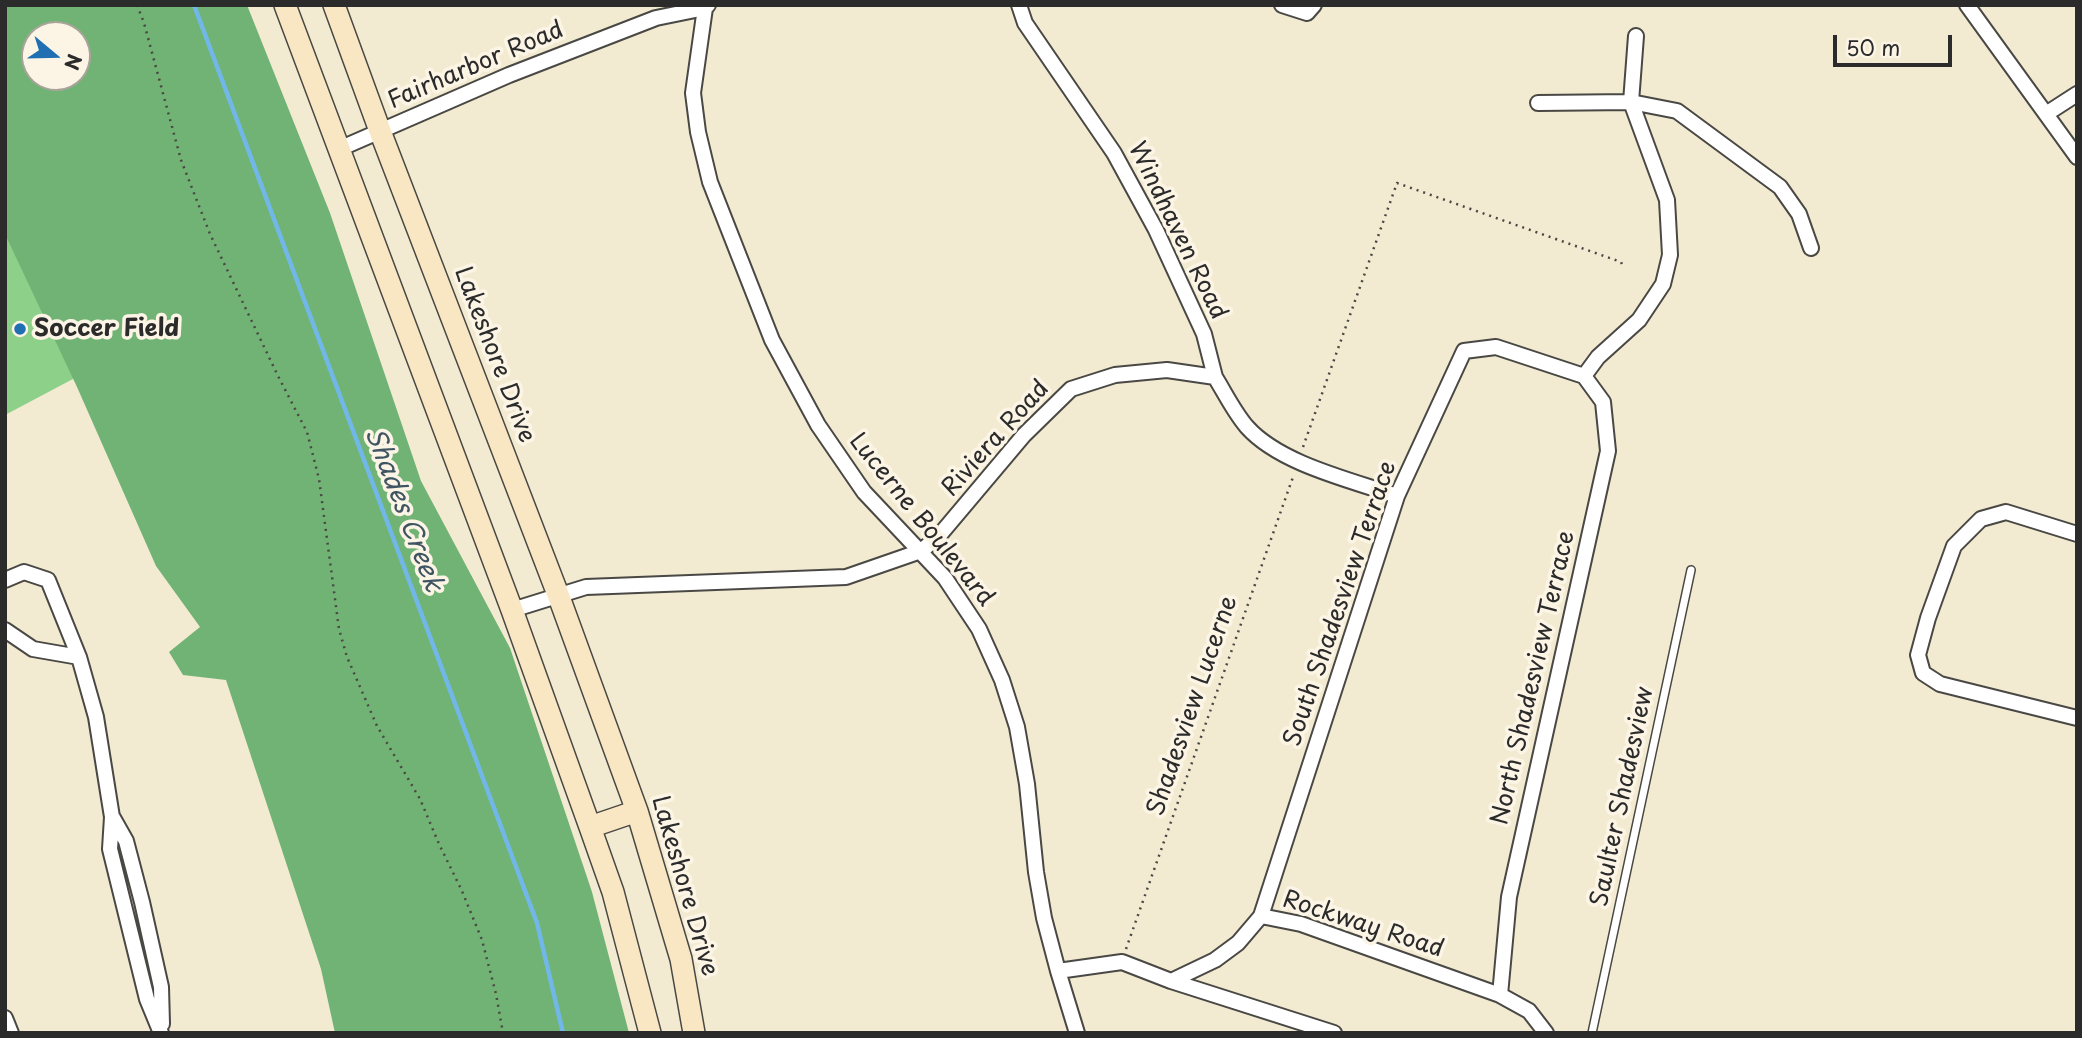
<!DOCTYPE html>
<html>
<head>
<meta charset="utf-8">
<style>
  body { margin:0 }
  #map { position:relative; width:2082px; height:1038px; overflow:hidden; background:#f2ebd1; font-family:"Playpen Sans",sans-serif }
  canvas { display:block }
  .frame { position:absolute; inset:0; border:7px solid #2b2b2b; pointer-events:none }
  .north { position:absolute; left:21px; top:21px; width:70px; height:70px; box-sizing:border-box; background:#fcf5e5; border:2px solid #a8a49b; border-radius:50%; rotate:109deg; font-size:19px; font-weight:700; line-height:28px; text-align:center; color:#2b2b2b }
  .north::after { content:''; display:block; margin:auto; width:24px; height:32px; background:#1f6fb2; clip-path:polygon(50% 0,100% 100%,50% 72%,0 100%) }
  .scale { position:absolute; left:1833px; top:35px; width:119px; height:32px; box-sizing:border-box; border:4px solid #2b2b2b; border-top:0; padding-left:9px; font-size:21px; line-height:24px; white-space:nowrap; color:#2b2b2b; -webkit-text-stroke:5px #fcf5e5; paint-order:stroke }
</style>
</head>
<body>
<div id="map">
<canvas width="2082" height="1038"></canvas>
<div class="frame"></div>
<div class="north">N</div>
<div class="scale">50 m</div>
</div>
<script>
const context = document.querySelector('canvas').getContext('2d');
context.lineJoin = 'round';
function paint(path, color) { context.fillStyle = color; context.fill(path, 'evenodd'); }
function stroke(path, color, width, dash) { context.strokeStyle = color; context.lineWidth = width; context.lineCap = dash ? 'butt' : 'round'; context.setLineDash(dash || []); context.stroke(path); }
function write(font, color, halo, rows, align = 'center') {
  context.font = font + ' "Playpen Sans",sans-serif'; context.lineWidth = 7; context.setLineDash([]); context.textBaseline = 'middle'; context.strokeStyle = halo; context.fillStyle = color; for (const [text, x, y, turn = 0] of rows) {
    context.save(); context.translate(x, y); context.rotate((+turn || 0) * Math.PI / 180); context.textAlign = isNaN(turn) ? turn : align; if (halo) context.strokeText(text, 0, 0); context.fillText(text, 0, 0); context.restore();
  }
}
const green = new Path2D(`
  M5,196L88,371L5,415Z`);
const forest = new Path2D(`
  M5,5H247L330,213L421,481L510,648L592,892L629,1033H335L321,969L226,680L183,675L169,652L200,627L156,566L77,387L5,234ZM35,35H77V77H35Z`);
const stream = new Path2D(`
  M194,5L537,923L563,1033`);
const path = new Path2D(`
  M137,5L144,23L181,160L210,234L278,376L307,432L319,479L339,629L347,657L377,726L420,799L439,844L462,891L482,940L496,994L503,1033
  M1303,447L1397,183L1621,262L1623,267
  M1126,949L1293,477`);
const lane = new Path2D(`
  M1592,1033L1691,570`);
const street = new Path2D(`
  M1019,5L1025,23L1114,153L1156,230L1204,334L1215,377
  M1282,5L1307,13L1314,5
  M1967,5L2077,157
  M705,8L693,93L698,132L710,182L772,340L818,425L864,492L945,578L979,629L1002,680L1017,727L1027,784L1036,872L1044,918L1058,971L1077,1033
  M1538,103L1631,102L1677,111L1780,187L1799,214L1811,248
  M2046,114L2077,94
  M339,149L509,75L656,18L705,8L708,5
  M1584,376L1598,357L1639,320L1663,284L1670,255L1667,200L1631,102L1636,36
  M2077,534L2006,512L1981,519L1954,546L1928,618L1918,655L1923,673L1940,684L2077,718
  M5,580L24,572L48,580L79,657L96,717L112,817L110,849L147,999L161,1033
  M512,610L586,587L846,577L921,551L938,537L1024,435L1071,389L1115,375L1167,370L1215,377C1225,393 1234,412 1247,427C1280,464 1351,480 1397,496
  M5,630L33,649L79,657
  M113,818L126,841L142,902L161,987L162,1024
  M1261,916L1301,924L1500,995L1529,1011L1546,1033
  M1058,971L1122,962L1171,981L1334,1033
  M1171,981L1215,960L1238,943L1261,916L1397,496L1464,351L1496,347L1584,376
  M1500,995L1509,897L1608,451L1603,402L1584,376
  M5,1018L11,1033`);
const secondary = new Path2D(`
  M285,5L512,610L590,827L613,892L650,1033
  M334,5L380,131L559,597L637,811L681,959L694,1033
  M590,827L637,811`);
const markers = [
  [20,329,7,"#1f6fb2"]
];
const streetNames = [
  ["Fairharbor Road",476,66,-23],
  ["Windhaven Road",1177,231,64],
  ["Lakeshore Drive",494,355,69],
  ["Riviera Road",996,439,-48],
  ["Lucerne Boulevard",921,520,51],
  ["South Shadesview Terrace",1341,604,-71],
  ["North Shadesview Terrace",1534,678,-77],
  ["Shadesview Lucerne",1193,706,-71],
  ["Saulter Shadesview",1623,797,-78],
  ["Lakeshore Drive",684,886,74],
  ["Rockway Road",1363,925,18]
];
const poiNames = [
  ["Soccer Field",34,329]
];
const waterNames = [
  ["Shades Creek",403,510,69]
];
paint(green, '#8cd089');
paint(forest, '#71b275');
stroke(stream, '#71b8e8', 4.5);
stroke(lane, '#494844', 10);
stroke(street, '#494844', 18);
stroke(secondary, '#494844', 24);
stroke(path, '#494844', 2.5, [2, 5]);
stroke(lane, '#fff', 7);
stroke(street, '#fff', 14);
stroke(secondary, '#f9e7c3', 21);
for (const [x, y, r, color] of markers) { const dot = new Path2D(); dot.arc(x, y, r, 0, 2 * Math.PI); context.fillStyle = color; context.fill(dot); stroke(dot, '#fcf5e5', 2.5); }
write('24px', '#2b2b2b', '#fcf5e5', streetNames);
write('bold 24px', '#2b2b2b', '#fcf5e5', poiNames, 'left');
write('italic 26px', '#405564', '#fcf5e5', waterNames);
</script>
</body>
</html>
